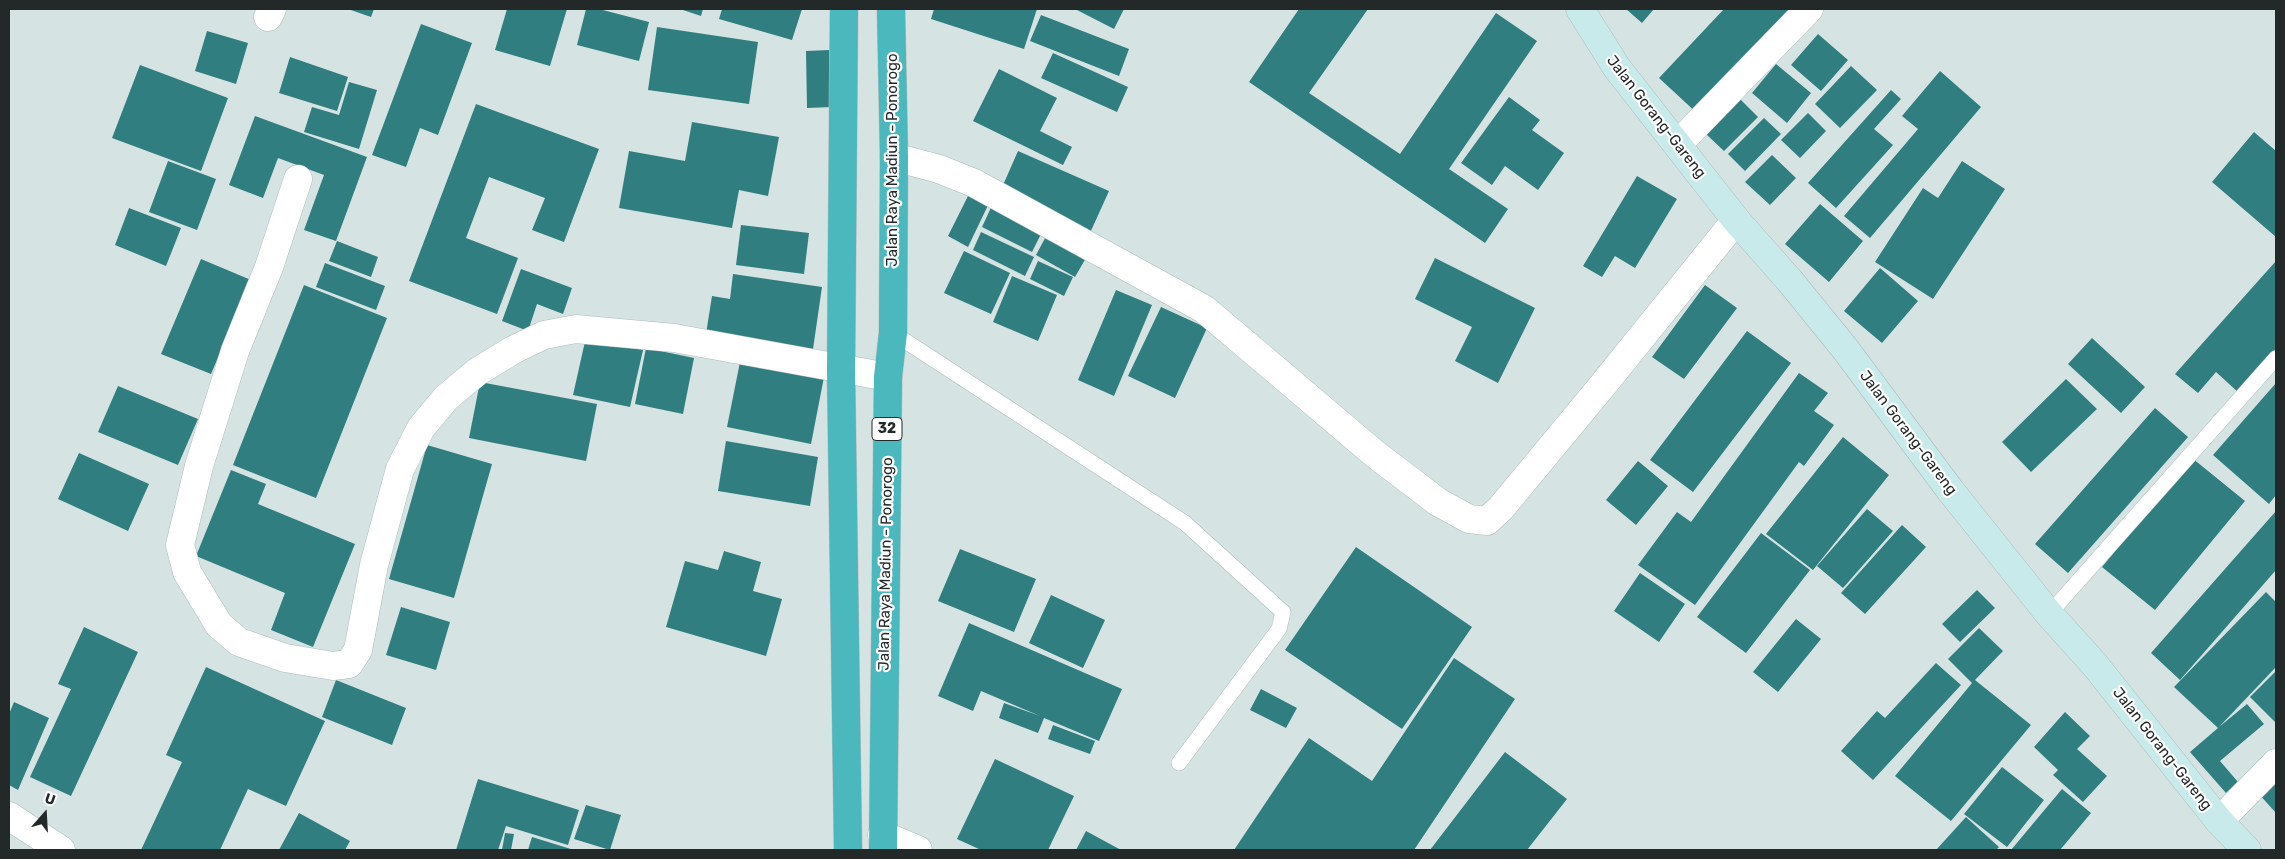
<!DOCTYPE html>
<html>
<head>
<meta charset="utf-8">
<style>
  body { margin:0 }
  #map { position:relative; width:2285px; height:859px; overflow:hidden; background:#d5e3e3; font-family:Rubik,sans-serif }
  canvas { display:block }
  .frame { position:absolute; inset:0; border:10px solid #232829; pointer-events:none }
  .north { position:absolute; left:20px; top:789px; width:50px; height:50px; -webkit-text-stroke:4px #fff; paint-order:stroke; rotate:19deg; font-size:14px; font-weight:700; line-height:20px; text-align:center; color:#232829 }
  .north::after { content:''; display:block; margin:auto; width:18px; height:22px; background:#232829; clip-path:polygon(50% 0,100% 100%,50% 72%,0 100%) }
</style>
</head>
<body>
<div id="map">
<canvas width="2285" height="859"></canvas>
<div class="frame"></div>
<div class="north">U</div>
</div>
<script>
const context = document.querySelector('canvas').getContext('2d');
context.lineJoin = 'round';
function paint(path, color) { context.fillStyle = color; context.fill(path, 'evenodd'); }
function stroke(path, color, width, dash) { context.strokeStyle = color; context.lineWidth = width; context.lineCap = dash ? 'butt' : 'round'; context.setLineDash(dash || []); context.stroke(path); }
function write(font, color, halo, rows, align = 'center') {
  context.font = font + ' Rubik,sans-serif'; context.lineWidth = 4.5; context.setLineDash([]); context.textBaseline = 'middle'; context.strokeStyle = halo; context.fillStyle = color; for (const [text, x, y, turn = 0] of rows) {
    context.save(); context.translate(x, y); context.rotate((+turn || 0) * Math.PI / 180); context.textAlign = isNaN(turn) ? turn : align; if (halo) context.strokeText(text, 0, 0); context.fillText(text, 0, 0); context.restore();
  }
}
const building = new Path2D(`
  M348,9H374L371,17Z
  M507,9H567L550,66L495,50Z
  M586,9H599L649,22L639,61L577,45Z
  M680,9H703L701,16Z
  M722,9H802L792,40L719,19Z
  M934,9H1037L1024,49L931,19Z
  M1075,9H1124L1114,29Z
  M1299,9H1368L1309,93L1400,154L1496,13L1537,41L1449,169L1508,209L1485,243L1249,82Z
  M1626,9H1654L1642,23Z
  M1724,9H1799L1699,115L1659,78Z
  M1041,15L1129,49L1119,76L1030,41Z
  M421,24L472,43L438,135L420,128L406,167L372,155Z
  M657,27L758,42L749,104L648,90Z
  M207,31L248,43L236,84L195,71Z
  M1818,34L1848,60L1821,91L1791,65Z
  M829,50L832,107L807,108L806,51Z
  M1053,53L1128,87L1117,112L1041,78Z
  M290,57L348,77L337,111L279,93Z
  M1776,64L1811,93L1787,123L1752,93Z
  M140,65L228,98L201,171L112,138Z
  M1851,66L1877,90L1840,128L1815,104Z
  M999,69L1057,98L1040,131L1072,147L1063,165L973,121Z
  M1940,71L1981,107L1870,238L1844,216L1918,129L1902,116Z
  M349,82L377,90L359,149L304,132L312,107L339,115Z
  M1891,90L1901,99L1874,129L1893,145L1836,208L1808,183Z
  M1509,97L1540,120L1532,130L1564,153L1538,190L1505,166L1492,185L1461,163Z
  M1740,99L1758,117L1724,151L1706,134Z
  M476,104L599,149L564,242L532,230L545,198L489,177L466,238L518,258L497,314L409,281Z
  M1808,113L1826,131L1800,158L1781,140Z
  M255,116L367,157L336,241L304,230L324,175L278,158L263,198L229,185Z
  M1764,118L1781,134L1745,171L1728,154Z
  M692,122L779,137L768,196L739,190L732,228L619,208L629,151L685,161Z
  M2254,132L2276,151V237L2212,182Z
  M1018,151L1109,191L1090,233L1000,192Z
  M1772,155L1796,178L1770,205L1745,182Z
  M168,161L216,179L197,230L149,212Z
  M1962,161L2005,189L1933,299L1875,262L1923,188L1938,198Z
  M1637,176L1677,199L1635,268L1615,256L1602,277L1583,266Z
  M971,190L991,199L968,247L948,236Z
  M995,199L1046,224L1032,252L982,227Z
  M1820,204L1863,241L1829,282L1785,244Z
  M129,208L181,228L166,266L115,245Z
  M741,225L809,233L804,274L736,265Z
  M1050,229L1090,251L1075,277L1036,255Z
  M981,232L1034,257L1025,276L973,250Z
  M337,241L378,257L371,277L329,261Z
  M964,251L1010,273L991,314L944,293Z
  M1435,258L1535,308L1498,383L1455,361L1472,327L1415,299Z
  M201,259L251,280L211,374L161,354Z
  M1038,261L1073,277L1064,296L1030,279Z
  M2276,261V351L2239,393L2216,372L2198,393L2175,374Z
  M325,263L385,286L376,310L316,287Z
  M1880,268L1918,301L1882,343L1844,311Z
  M521,269L572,288L563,314L537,304L528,331L502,321Z
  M733,274L822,287L812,356L705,340L712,296L730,299Z
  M1012,276L1057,295L1038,341L993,322Z
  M304,285L387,318L316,498L233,465Z
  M1705,285L1737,308L1684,379L1652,357Z
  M1116,290L1152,305L1114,396L1078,380Z
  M1161,307L1207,328L1175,398L1128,376Z
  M1747,331L1791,363L1693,492L1650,460Z
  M586,337L643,350L630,407L573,395Z
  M2092,338L2145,387L2121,413L2068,364Z
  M646,348L694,358L683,414L635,404Z
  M740,362L824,377L811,444L727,427Z
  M1799,373L1828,393L1814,411L1834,425L1804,466L1799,462L1695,605L1638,565L1677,512L1691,522Z
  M2066,379L2097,409L2031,472L2002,442Z
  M480,382L597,404L586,461L469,438Z
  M2276,383V495L2269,504L2213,455Z
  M118,386L198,419L178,465L98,432Z
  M2155,408L2188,437L2068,573L2035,544Z
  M1843,437L1889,475L1813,570L1766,534Z
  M726,441L818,457L810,506L718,491Z
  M427,445L492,464L454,598L389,579Z
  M79,453L149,484L128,531L58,499Z
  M2192,458L2245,501L2155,610L2102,567Z
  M1638,461L1668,486L1636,525L1606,500Z
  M231,470L266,484L258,504L355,544L313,647L271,630L285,593L196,556Z
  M1867,509L1893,531L1843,588L1817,566Z
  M2276,511V570L2180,680L2151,653Z
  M1902,525L1926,547L1865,614L1841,593Z
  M1761,533L1810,570L1746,653L1697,617Z
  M1356,547L1472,627L1402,729L1285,650Z
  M960,549L1036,579L1014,632L938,601Z
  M724,551L761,562L753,591L782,599L766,656L666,627L685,561L718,570Z
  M1640,573L1685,604L1659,642L1614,611Z
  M1977,590L1995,608L1960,642L1942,624Z
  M2266,592L2276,602V667L2219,727L2247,704L2264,724L2220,761L2238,782L2226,793L2190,752L2218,728L2174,687Z
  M1051,595L1105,620L1083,668L1029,643Z
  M401,607L450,622L436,670L386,655Z
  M1796,619L1821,639L1778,692L1753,672Z
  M969,623L1122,689L1099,741L1044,718L1038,733L999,718L1004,703L1040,716L981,691L973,711L938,696Z
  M84,627L138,652L71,796L30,777L71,689L58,684Z
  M1979,628L2003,651L1975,680L2031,725L1951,821L1895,776L1972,683L1948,659Z
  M1454,658L1515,699L1414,850H1234L1309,738L1372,781Z
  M1936,663L1961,685L1873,780L1841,751L1877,711L1885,718Z
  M206,667L325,721L286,806L248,789L220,850H141L182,762L166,755Z
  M2276,671V723L2250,697Z
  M336,680L406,708L392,745L322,717Z
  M1261,689L1297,708L1286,728L1250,710Z
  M14,702L49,718L18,790L9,785V714Z
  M2065,712L2090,736L2077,749L2107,776L2083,802L2053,775L2058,770L2034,747Z
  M1053,725L1095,741L1090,754L1048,739Z
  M1505,752L1567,799L1527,850H1430Z
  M995,759L1074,796L1048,850H981L957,839Z
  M2002,767L2044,800L2007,847L1964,814Z
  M2276,775V813L2258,793Z
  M478,779L579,810L568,845L506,826L498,850H456Z
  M2062,789L2091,813L2060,850H2011Z
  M586,805L621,815L610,850L574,839Z
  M299,813L350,841L345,850H279Z
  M1966,817L1999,847L1996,850H1936Z
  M1086,831L1121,850H1076Z
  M505,833L514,834L511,850H502Z
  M532,837L574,850H528Z`);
const lane = new Path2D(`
  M893,333L1185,523L1283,612L1279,629L1179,763
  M2049,614L2276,358`);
const street = new Path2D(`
  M268,17L272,9
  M1678,144L1809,9
  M894,157L939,169L974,183L1204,309L1375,454L1438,502L1469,519L1487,521L1501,508L1607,380L1736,220
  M298,179L269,267L235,351L199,466L180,545L187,572L219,625L239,642L285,658L333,666L349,664L358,650L374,565L400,469L421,428L446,398L477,372L513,350L544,335L576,329L674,338L888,377
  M9,816L61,850
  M2219,821L2276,763
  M882,835L918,850`);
const secondary = new Path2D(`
  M1580,9L1617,68L1736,220L1790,281L1846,350L1950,490L2049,614L2095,665L2219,821L2247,850`);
const highway = new Path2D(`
  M844,9L841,370L848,850
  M883,850L888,377L893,333L894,157L891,9`);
const shields = [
  [887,429,30]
];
const shieldNames = [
  ["32",887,429]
];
const streetNames = [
  ["Jalan Gorang-Gareng",1656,117,52],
  ["Jalan Raya Madiun - Ponorogo",893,160,-90],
  ["Jalan Gorang-Gareng",1908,433,53],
  ["Jalan Raya Madiun - Ponorogo",886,564,-89],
  ["Jalan Gorang-Gareng",2162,749,52]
];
paint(building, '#317e81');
stroke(lane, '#adbbbc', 16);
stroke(street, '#adbbbc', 29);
stroke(secondary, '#adbbbc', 29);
stroke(highway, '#bdbebf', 29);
stroke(lane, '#fff', 15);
stroke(street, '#fff', 28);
stroke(secondary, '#c9eaeb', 28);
stroke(highway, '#4ab8bd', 28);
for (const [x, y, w] of shields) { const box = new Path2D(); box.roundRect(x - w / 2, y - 11.5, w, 23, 4); context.fillStyle = '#fff'; context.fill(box); stroke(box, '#232829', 1); }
write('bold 14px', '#232829', null, shieldNames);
write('15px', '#232829', '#fff', streetNames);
</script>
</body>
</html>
